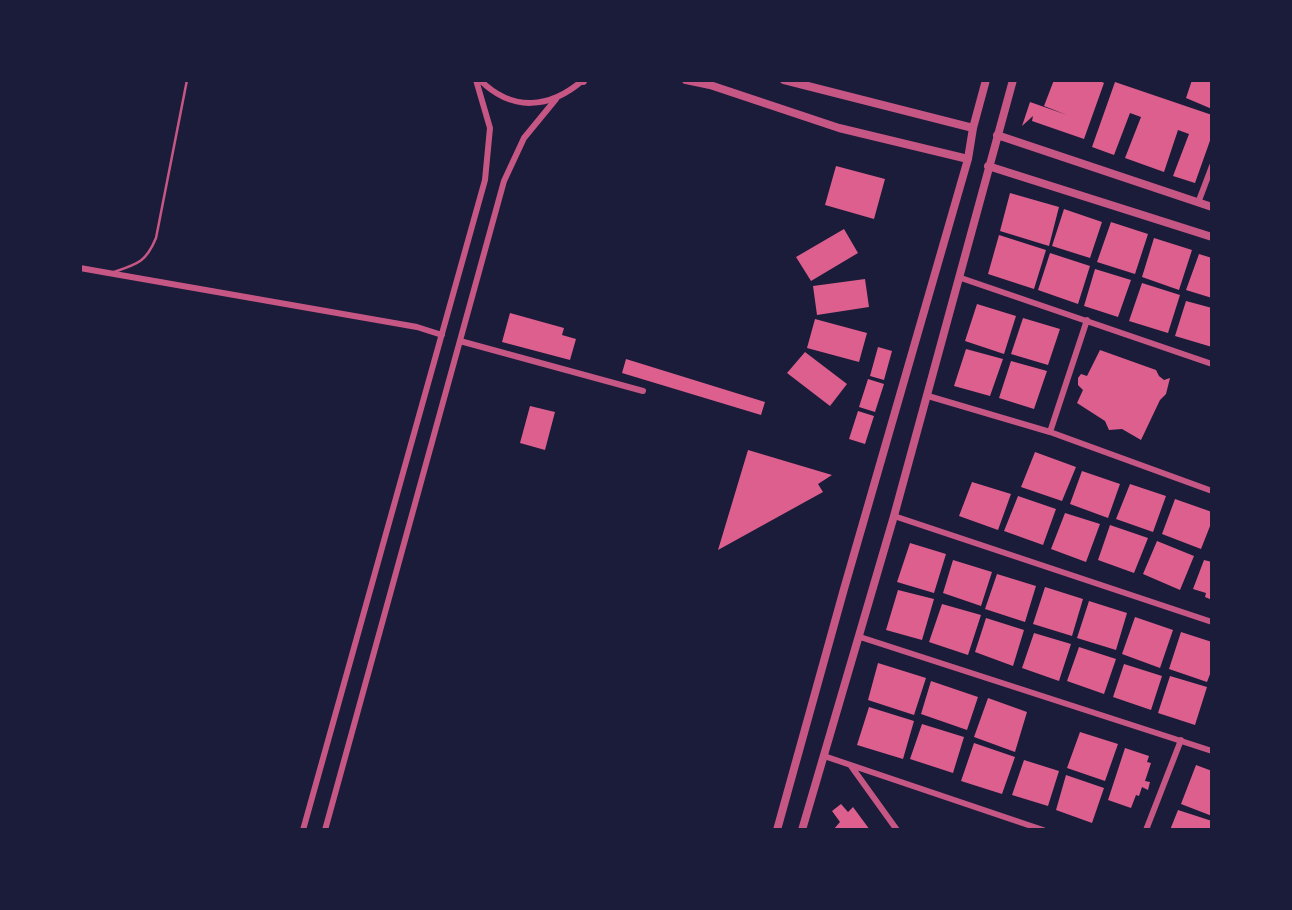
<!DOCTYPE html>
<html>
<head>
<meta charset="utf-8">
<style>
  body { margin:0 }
  #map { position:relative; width:1292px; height:910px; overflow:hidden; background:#1b1b3a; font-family:Manrope,sans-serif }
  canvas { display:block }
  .frame { position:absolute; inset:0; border:82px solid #1b1b3a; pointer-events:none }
</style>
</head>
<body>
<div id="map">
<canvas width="1292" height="910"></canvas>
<div class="frame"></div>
</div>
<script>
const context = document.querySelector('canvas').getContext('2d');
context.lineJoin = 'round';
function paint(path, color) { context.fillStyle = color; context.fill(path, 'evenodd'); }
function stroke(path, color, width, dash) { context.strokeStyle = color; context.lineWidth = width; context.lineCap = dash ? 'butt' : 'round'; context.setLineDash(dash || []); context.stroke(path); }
const building = new Path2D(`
  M1054,80H1098L1104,83L1084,139L1032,121L1033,116L1022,126L1030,102L1067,115L1044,106Z
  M1192,80H1212V109L1186,98Z
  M1115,82L1212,115V135L1195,183L1173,176L1189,134L1178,130L1164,172L1125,158L1141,117L1130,113L1114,155L1092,147Z
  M836,166L885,179L874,219L825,205Z
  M1010,193L1059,207L1049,246L1000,231Z
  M1064,209L1102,222L1090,258L1052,246Z
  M1111,222L1148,234L1135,274L1097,262Z
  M844,229L858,253L811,281L796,257Z
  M999,235L1046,250L1034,289L988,274Z
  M1154,238L1192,250L1179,290L1142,277Z
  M1050,253L1090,266L1078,304L1038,290Z
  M1199,254L1212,258V298L1186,290Z
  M1095,269L1131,280L1118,317L1084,306Z
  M865,279L869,307L817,315L813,286Z
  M1142,283L1180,295L1168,333L1129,321Z
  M1186,301L1212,308V347L1175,336Z
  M977,304L1016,316L1004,354L965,341Z
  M510,313L564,328L562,335L576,339L570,360L502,342Z
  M1023,318L1060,329L1048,365L1011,354Z
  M815,319L867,333L859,362L807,348Z
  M878,347L892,351L884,380L870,376Z
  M966,349L1003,359L990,396L954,386Z
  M1100,350L1156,370L1159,376L1164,380L1170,378L1166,394L1160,400L1141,440L1122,429L1109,430L1105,421L1077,403L1083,390L1078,385V378L1081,374L1087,376Z
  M805,352L847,384L830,406L787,373Z
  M626,359L765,402L761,415L622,373Z
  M1011,361L1047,371L1034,409L999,398Z
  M868,379L884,384L875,412L859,407Z
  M530,406L555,412L545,450L520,443Z
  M858,411L874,416L865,444L849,439Z
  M748,450L832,475L818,484L823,492L718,550Z
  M1035,452L1076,467L1062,501L1021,487Z
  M1082,471L1120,484L1108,518L1070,504Z
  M972,482L1011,494L998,530L959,516Z
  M1130,484L1166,496L1153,532L1116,519Z
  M1018,496L1056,509L1043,545L1004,531Z
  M1175,499L1212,512V521L1201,549L1162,534Z
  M1065,513L1100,524L1086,562L1051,549Z
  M1110,525L1148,538L1134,573L1098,560Z
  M1157,541L1194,556L1180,590L1143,574Z
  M910,543L946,554L934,593L897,582Z
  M953,560L992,572L981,606L943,593Z
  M1204,560L1212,562V600L1205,597L1206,593L1193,589Z
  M997,574L1036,586L1025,622L985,609Z
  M1045,587L1083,599L1072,636L1033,624Z
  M898,590L934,599L922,640L886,630Z
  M1089,601L1127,613L1116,650L1077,638Z
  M942,604L981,615L968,655L929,642Z
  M1135,617L1173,630L1160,668L1122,654Z
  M986,618L1024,630L1013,666L975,652Z
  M1181,632L1212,642V669L1207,682L1169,669Z
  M1034,633L1071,644L1059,681L1022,668Z
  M1079,647L1116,659L1104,694L1067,681Z
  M878,663L926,678L914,715L868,700Z
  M1124,664L1162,676L1151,710L1113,697Z
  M1170,676L1207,687L1195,725L1158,713Z
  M931,681L978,697L967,730L921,714Z
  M988,698L1027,712L1015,752L974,737Z
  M869,707L914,721L903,759L857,745Z
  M922,724L964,737L953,773L910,759Z
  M1080,732L1118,744L1105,781L1067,768Z
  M974,743L1015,757L1002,794L961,781Z
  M1125,748L1149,756L1147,762L1151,763L1145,781L1150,782L1148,790L1142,787L1139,796L1136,795L1131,808L1108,800Z
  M1024,760L1059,771L1048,806L1012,795Z
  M1196,765L1212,771V816L1181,804Z
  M1066,775L1104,788L1092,823L1056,810Z
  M841,804L848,812L853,807L870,830H833L840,822L832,811Z
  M1178,810L1212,821V830H1170Z`);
const service = new Path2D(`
  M114,272C138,264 146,262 156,238L187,80`);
const minor = new Path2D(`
  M480,80C512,112 550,109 583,80
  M1198,203L1212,166
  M80,268L417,327L442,335
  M961,278L1212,364
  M460,341L643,391
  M928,396L1050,432L1212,491
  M1050,432L1087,320
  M894,516L1212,622
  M860,637L1212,751
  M824,756L1043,830
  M851,766L897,830
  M303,830L485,180L490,128L476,80
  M325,830L504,181L524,138L556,99
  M1146,830L1181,740`);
const tertiary = new Path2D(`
  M686,80L710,85L839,128L968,159
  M784,80L973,128
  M583,81V80
  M997,135L1212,207
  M988,166L1212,237
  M777,830L844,589L968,159L973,128L986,80
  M802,830L894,516L1013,80`);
paint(building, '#dd5f8e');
stroke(service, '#c65784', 2.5);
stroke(minor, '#c65784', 6);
stroke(tertiary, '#c65784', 8);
</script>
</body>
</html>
